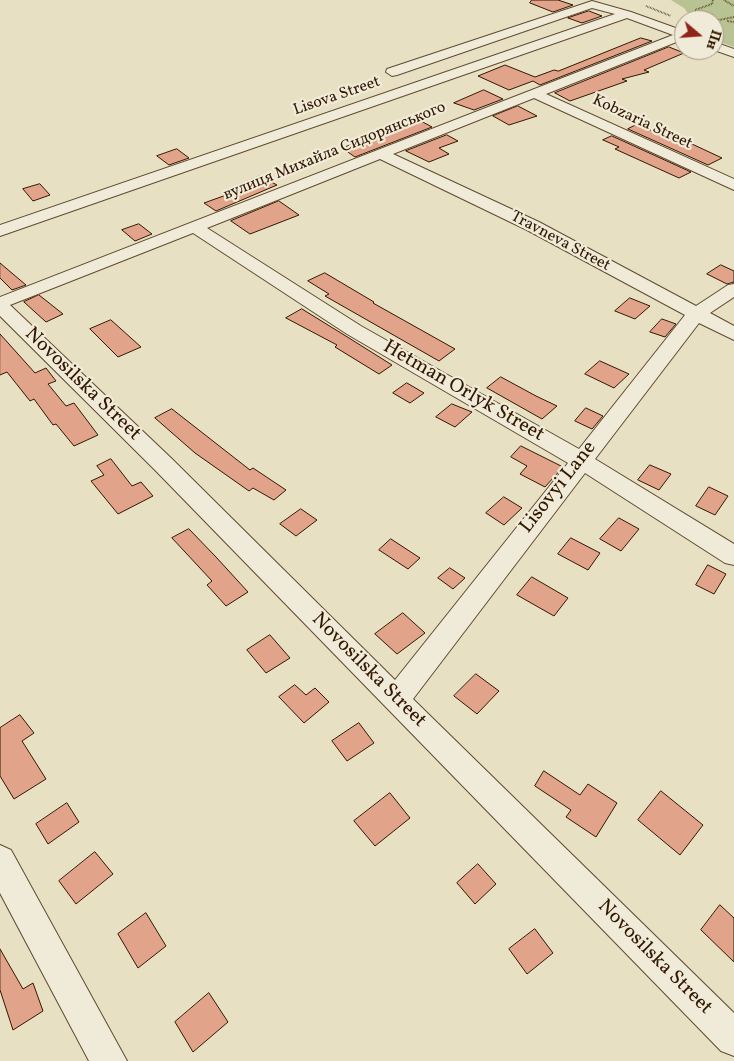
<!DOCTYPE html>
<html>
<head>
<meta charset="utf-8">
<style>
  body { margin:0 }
  #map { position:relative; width:734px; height:1061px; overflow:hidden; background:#e8e0c3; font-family:Vollkorn,serif }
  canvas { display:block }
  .north { position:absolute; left:674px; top:10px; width:50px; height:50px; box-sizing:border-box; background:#f0ebd8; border:1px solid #a49782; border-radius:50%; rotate:108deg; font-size:14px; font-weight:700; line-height:20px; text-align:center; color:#321800 }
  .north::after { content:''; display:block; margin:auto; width:18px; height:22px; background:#8f2418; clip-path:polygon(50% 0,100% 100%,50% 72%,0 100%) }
</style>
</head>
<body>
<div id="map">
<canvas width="734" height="1061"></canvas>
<div class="north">Пн</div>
</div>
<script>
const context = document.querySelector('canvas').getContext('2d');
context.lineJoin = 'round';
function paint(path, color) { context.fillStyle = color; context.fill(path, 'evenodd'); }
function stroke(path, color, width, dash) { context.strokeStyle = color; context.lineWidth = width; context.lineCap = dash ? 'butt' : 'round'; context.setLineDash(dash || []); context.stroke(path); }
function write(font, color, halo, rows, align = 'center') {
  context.font = font + ' Vollkorn,serif'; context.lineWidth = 4.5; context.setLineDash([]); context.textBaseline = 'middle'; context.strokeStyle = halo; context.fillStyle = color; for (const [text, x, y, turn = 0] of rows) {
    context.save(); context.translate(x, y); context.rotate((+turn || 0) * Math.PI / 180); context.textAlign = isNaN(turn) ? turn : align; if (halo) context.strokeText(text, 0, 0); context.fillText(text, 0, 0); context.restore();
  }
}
const green = new Path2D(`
  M671,0H734V47L714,40V20H693L684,8Z`);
const building = new Path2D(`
  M532,0H558L573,5L553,12L530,3Z
  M589,11L602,16L582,23L568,18Z
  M641,38L652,41L540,85L533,81L509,90L478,76L505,65L535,77L554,70L558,71Z
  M669,47L684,53L644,70L649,72L622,79L627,81L570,101L555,93Z
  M484,90L503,99L474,110L454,103Z
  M518,106L537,116L509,125L493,116Z
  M419,120L432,127L355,157L342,148L375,136L371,134L402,121L408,124Z
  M638,124L665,137L668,135L692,144L722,158L708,165L628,129Z
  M447,135L458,141L439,148L449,154L429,162L406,151Z
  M612,136L691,172L679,178L615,149L619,147L603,140Z
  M177,149L189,158L169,165L157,156Z
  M260,176L277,185L216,211L204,203L229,194L225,191Z
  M40,184L50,195L33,201L23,189Z
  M279,201L299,215L250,234L231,221Z
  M139,224L152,234L135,241L122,230Z
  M0,263L26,285L12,290L0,278Z
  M721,265L734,271V282L727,284L707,274Z
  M325,273L374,302L373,303L455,349L439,361L325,296L329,294L308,281Z
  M39,295L63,314L46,322L24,302Z
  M630,298L650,306L635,319L615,311Z
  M302,309L349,338L392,365L379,374L335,347L337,345L286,318Z
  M662,319L676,324L665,337L650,332Z
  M111,320L141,347L118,357L90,329Z
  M0,334L35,373L46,368L56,381L48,384L66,406L74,403L98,435L74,446L56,424L53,425L34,399L30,401L7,372L0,375Z
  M600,361L629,374L614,388L585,374Z
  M501,377L536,396L557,406L542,419L487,388Z
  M407,383L424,393L410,403L393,393Z
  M452,404L472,412L455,427L436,417Z
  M586,408L603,416L592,429L575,421Z
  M172,409L250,470L253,468L286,490L274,500L253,488L249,491L195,453L155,418Z
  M521,446L563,467L545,487L520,474L527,466L511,457Z
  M111,459L132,486L141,482L153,496L118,514L91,481L104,475L97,466Z
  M650,465L671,474L659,490L638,480Z
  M709,487L728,496L715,515L696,506Z
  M504,497L522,508L504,525L486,513Z
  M301,509L317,520L296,536L280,524Z
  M619,518L639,529L621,551L600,539Z
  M189,529L216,557L248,592L226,606L207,585L212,581L172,538Z
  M571,538L600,553L588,570L558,554Z
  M391,539L420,558L408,569L379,550Z
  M708,565L726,574L714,594L696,585Z
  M450,568L465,578L453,589L438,578Z
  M532,577L568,598L554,616L517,595Z
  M403,613L425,633L397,654L375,634Z
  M270,635L290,658L266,673L247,650Z
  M476,674L499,691L477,714L454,696Z
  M295,685L306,695L315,688L329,702L304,723L279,697Z
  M20,715L34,733L22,741L46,779L14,799L0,776V728Z
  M359,723L374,743L347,761L332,741Z
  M544,771L580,795L588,784L617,803L596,837L566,817L571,810L535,786Z
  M661,791L703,825L680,855L638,820Z
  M390,793L410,818L375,846L354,821Z
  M67,803L79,822L48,844L36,824Z
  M95,852L113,874L76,904L59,881Z
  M478,864L496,884L475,904L457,883Z
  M720,905L734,918V962L701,930Z
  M146,913L166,946L138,968L118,934Z
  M535,929L553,953L527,974L509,949Z
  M0,949L23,989L33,983L43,1011L13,1030L0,990Z
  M209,993L228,1022L193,1052L175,1022Z`);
const path = new Path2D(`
  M724,0L734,6
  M646,6L671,16
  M697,20L695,10L712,4L713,0
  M714,21L734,17
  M727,21L734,22`);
const minor = new Path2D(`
  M592,1L631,12L684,31V39L546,94L734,179V190L534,98L393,154L539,222L696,306L728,285L734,284V297L710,313L734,326V340L699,323L595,459L734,544V565L725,563L585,473L413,699L734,1013V1056L721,1051L155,470L0,316V297L673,35L627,18L0,236V225L615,14L592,8L397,75L392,76L386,72L387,69ZM380,159L527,230L685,315L579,449L361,326L207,228ZM193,233L347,334L568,463L395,680L171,458L10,305Z
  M714,42L734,49V57L714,50Z
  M0,845L11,850L127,1061H89L0,893Z`);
const farStreetnames = [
  ["Lisova Street",337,97,-19],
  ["Kobzaria Street",642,123,25],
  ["вулиця Михайла Сидорянського",335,152,-22],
  ["Travneva Street",560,242,28]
];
const streetNames = [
  ["Novosilska Street",82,385,44],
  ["Hetman Orlyk Street",463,392,30],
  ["Lisovyi Lane",559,488,-52],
  ["Novosilska Street",368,671,45],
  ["Novosilska Street",654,958,45]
];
paint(green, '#b8c292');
paint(building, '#e1a389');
stroke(building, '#321800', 1);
stroke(minor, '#604a31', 2);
stroke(path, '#321800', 2, [0.5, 1]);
paint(minor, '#f0ebd8');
write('16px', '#321800', '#f0ebd8', farStreetnames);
write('20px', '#321800', '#f0ebd8', streetNames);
</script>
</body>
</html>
